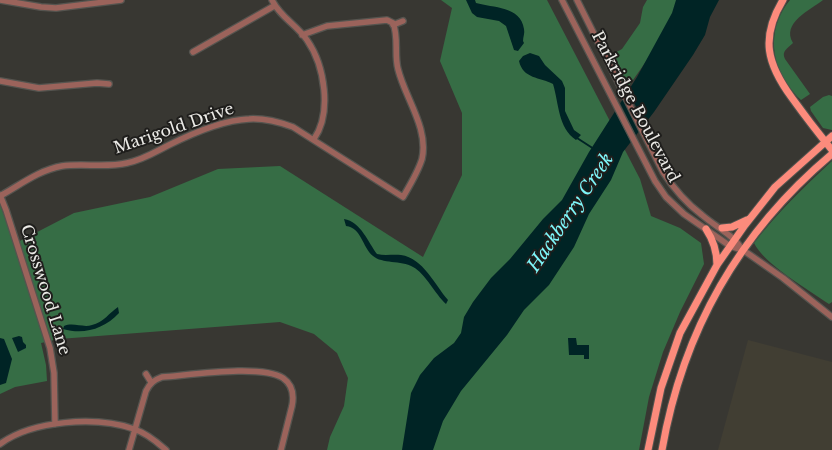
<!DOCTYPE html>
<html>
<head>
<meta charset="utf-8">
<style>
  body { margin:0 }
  canvas { display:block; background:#383732 }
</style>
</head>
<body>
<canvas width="832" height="450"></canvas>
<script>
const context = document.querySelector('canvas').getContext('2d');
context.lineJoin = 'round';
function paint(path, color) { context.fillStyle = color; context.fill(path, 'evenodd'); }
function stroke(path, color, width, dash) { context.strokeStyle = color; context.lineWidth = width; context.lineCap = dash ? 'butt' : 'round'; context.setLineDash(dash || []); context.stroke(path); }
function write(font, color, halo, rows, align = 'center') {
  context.font = font + ' "Libre Baskerville",serif'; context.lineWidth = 4; context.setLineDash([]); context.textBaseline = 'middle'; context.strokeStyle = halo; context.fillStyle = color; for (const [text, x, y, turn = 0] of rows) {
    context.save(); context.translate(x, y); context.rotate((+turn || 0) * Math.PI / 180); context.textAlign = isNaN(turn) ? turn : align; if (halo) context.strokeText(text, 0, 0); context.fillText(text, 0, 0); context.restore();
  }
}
const built = new Path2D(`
  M748,340L832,362V450H718Z`);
const green = new Path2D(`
  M441,0H547L640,179L651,216L680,228L701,243L704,264L680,312L663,352L649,397L639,450H327L330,437L344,406L348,378L337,353L314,334L280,322L59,339L41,343L46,365L47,381L15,387L0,394V204L14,244L74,213L150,197L218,169L280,166L423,257L462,175V113L440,61L452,8Z
  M647,0H689L626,90L611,55L622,49L640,23L643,7Z
  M790,0H823C810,10 781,23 793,43C788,48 781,51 785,59L810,94L801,100C796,96 792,90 788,85C769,59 769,25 790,0Z
  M829,95L832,96V130L823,128L811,111L810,107L823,97Z
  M832,161V302L829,304C810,291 763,263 754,243C777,213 804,187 832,161Z`);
const water = new Path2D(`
  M466,0H475L476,3C493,8 521,6 524,29C525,33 523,37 523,41L524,43L518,51L514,50L506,26L499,21L477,17L472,13Z
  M676,0H719L710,17L705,35L693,55L654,112L623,152L611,180L589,214L574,247L549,285L524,310L507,335L461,391L443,421L433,450H402L411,393L420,375L434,358L454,343L461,333L464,317L473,302L491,278L510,259L543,219L562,200L589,152L637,77L672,13Z
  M530,53L539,56L545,65L562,81L565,88V111L574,130L581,135L576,140C558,128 559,104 553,84C540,77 523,79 519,61L523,56Z
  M344,219C361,222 368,242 377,254C385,256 393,254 401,255C423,258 435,285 448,300L446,304C435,294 425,273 413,267C401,260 382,264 373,256C362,247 362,228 346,226Z
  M118,307L119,313C104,329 84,335 63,329L64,326C73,322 83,328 92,325C103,323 110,312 118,307Z
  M19,336L22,337L23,342L26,345V348L18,352L12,338Z
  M0,338L4,339L12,359L6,383L0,385Z
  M568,338H576L577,345H589V359H584V355H569Z`);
const pier = new Path2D(`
  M627,89L646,126L640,133L622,97Z
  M619,101L637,137L632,144L614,109Z`);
const stream = new Path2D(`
  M577,138L594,149`);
const minor = new Path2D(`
  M0,0L41,7L56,8L121,0
  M272,0C280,17 297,25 307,40C325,66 332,113 314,139
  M562,0L655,181L666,197L684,214L730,246L743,250L783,278L832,317
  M577,0L663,172C674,189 686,203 702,215C717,228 731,233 743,250
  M393,25L403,21
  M193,52L274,6
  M0,81L39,88L97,83L109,84
  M0,195L6,210L50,348L54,373L55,424
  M0,196C20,185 39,170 62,166C83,163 106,168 127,163C143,160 155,152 169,145C191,134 224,120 249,119C265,118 279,122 293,127L403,197C410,185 418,172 422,159C429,128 405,98 398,69C394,55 399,37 393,23L387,20L327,26L302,35
  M146,374L151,382
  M0,444C33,420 96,416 134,429C146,433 156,441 166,450
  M129,450L146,391C150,383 154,380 162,377C190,375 261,364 283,378C293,385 294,396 292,406L281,450`);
const major = new Path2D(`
  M783,0C760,38 767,64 792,98C805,116 818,133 832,150
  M722,228L732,227L747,220
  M706,229C714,241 717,251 717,265
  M648,450L661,388L680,333L717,265L745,225L775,187L832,136
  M662,450C683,330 739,232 832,154`);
const streetNames = [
  ["Parkridge Boulevard",635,107,62],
  ["Marigold Drive",174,129,-19],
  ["Crosswood Lane",45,290,73]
];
const waterNames = [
  ["Hackberry Creek",571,213,-56]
];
paint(built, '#413e33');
paint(green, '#366d45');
paint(water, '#002425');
paint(pier, '#383732');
stroke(stream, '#002425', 2);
stroke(minor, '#55544f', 8);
stroke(major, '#55544f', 9);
stroke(minor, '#9b635b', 5.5);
stroke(major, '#fc8b7c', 7);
write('16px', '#ebeae6', '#1f1e1c', streetNames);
write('italic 18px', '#7ef6f9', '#1f1e1c', waterNames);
</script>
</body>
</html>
